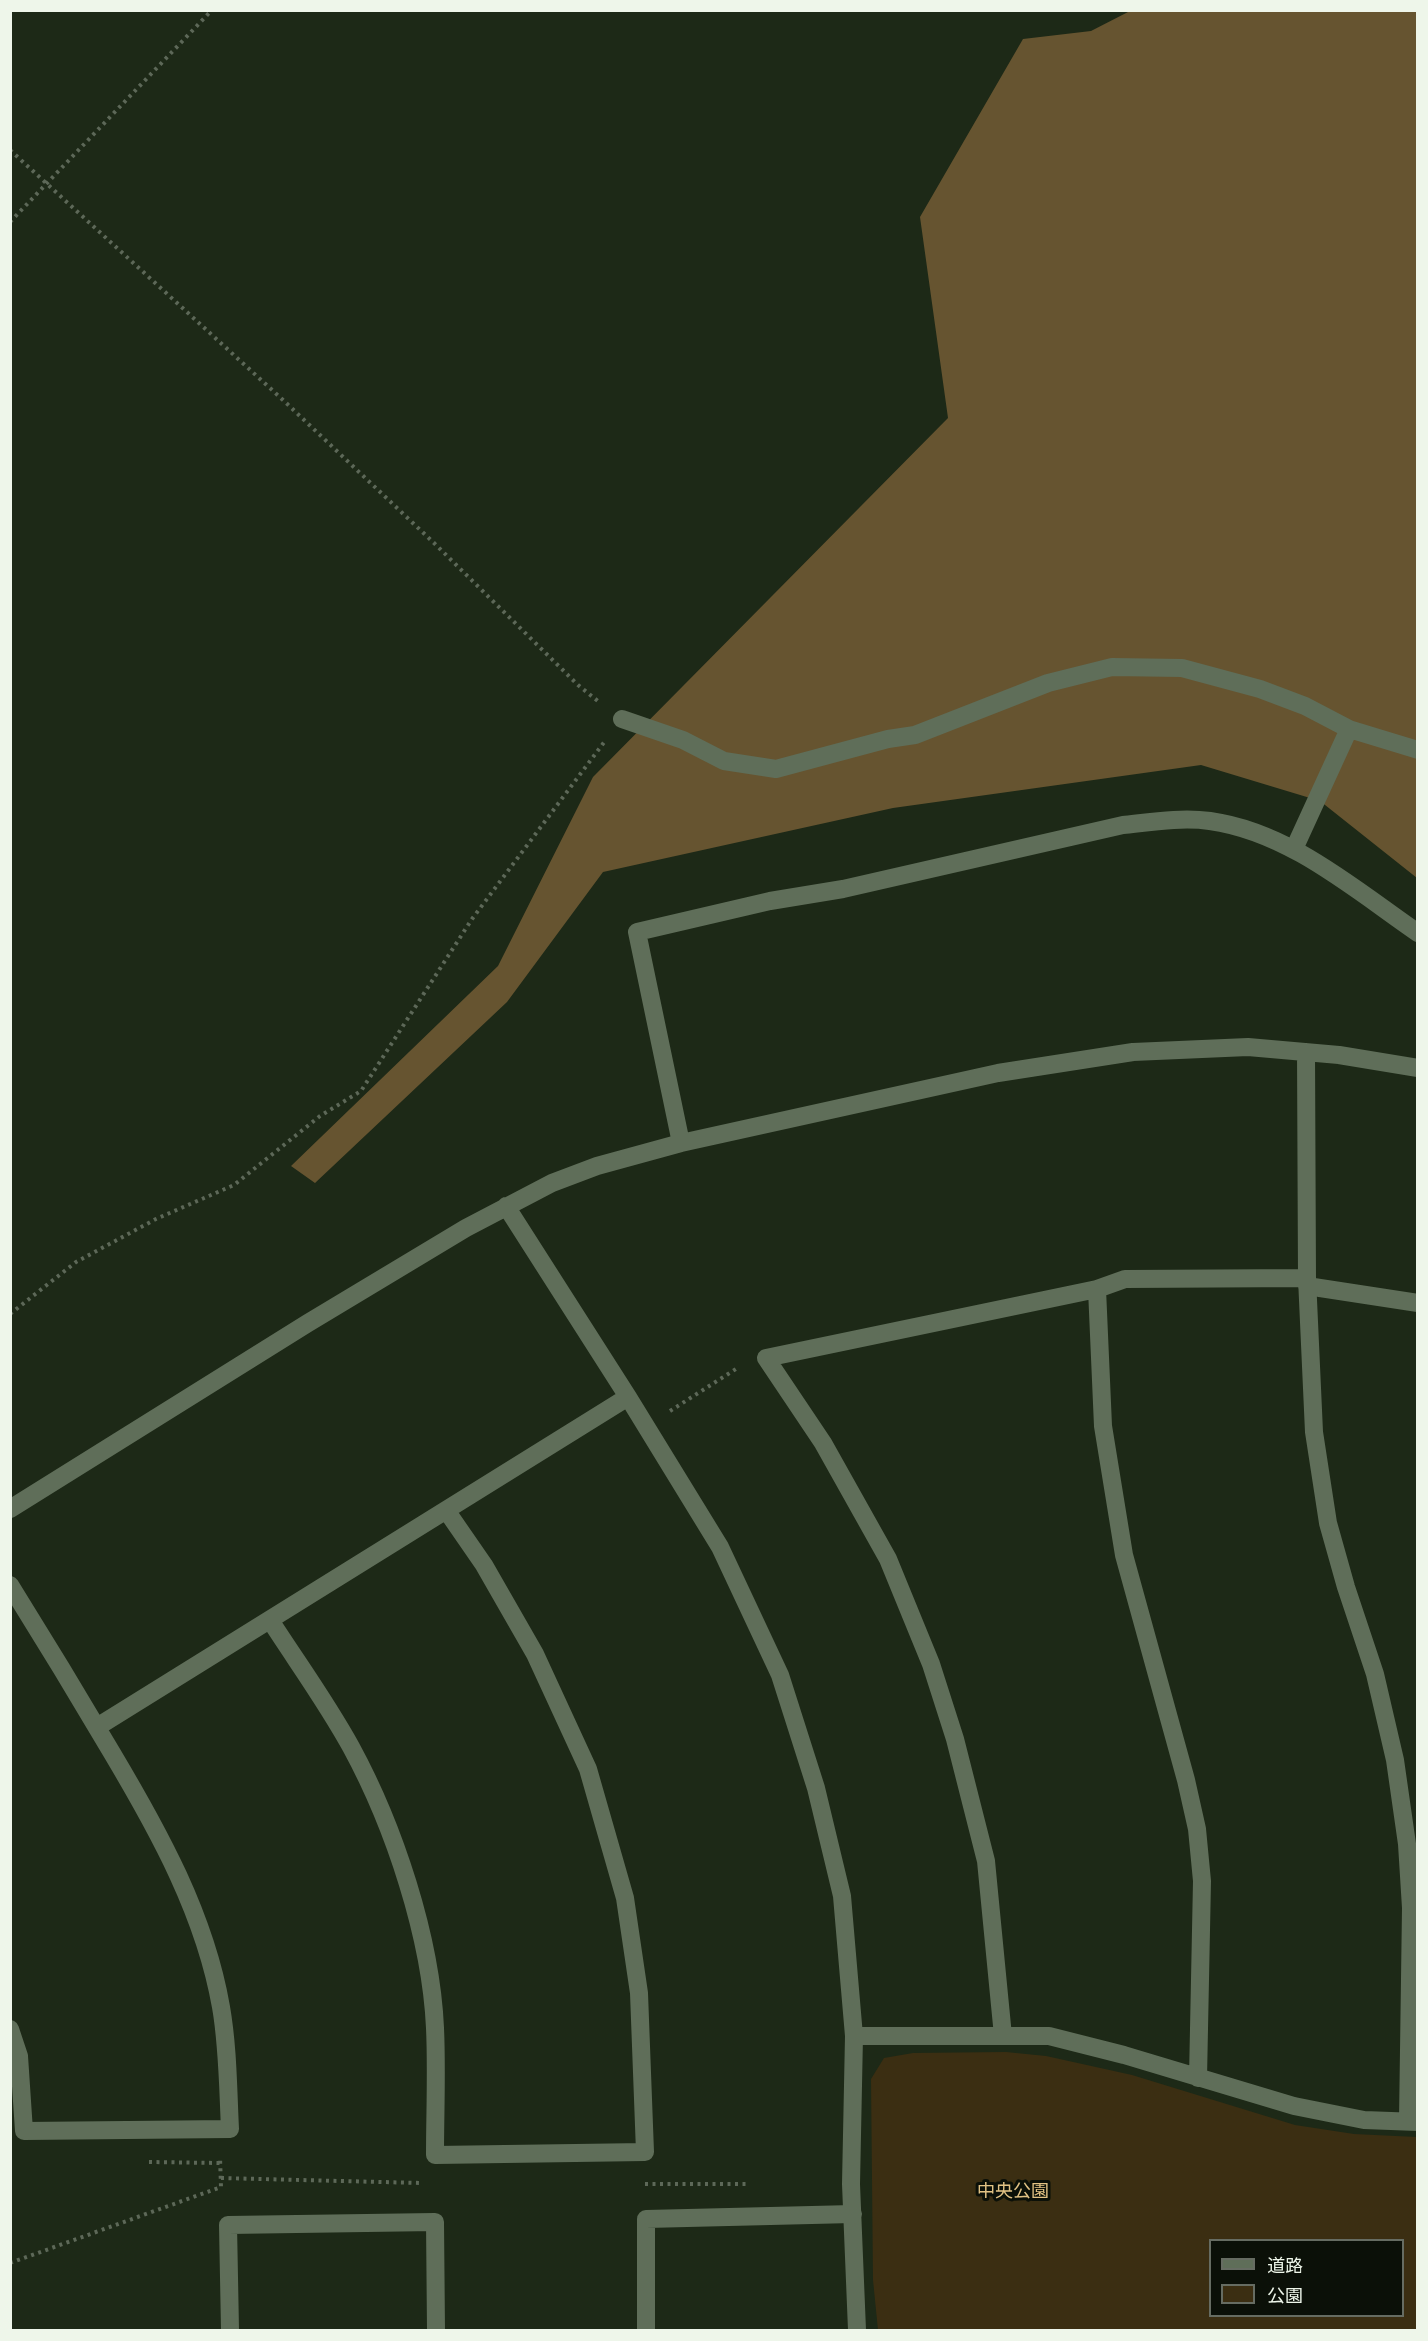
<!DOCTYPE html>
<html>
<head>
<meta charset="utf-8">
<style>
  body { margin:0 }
  #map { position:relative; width:1428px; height:2341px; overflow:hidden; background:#1d2917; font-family:Mulish,"Noto Sans JP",sans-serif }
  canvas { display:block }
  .frame { position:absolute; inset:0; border:12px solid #eef6ea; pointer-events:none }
  .legend { position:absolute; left:1209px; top:2239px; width:195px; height:78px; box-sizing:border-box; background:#0b1008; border:2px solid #666c62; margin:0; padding:8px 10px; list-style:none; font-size:18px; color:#eef6ea }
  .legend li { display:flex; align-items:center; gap:12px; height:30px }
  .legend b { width:30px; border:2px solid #666c62 }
</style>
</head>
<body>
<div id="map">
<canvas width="1428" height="2341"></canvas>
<div class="frame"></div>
<ul class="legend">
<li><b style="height:8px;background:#5f6e59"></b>道路</li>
<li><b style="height:16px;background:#3b2e12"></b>公園</li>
</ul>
</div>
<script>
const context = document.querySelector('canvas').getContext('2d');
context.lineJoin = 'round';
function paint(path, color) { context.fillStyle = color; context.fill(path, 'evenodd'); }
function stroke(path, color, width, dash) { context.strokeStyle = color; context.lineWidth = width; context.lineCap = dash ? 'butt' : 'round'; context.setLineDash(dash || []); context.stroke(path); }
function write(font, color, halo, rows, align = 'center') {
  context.font = font + ' Mulish,"Noto Sans JP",sans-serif'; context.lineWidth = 6; context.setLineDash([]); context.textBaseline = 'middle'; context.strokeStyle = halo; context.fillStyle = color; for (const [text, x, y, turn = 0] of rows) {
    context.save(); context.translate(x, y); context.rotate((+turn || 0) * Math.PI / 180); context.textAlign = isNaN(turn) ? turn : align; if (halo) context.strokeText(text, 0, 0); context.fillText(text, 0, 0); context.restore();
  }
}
const green = new Path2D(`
  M1006,2052L1046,2056L1132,2075L1295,2125L1354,2134L1417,2137V2330H878L873,2280L871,2079L884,2058L913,2053ZM1210,2240H1402V2316H1210Z`);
const forest = new Path2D(`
  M1130,11H1417V878L1320,801L1201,765L893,808L603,872L507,1002L315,1183L291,1166L498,966L593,777L948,418L920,217L1023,39L1091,31Z`);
const path = new Path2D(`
  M10,150L283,400L434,543L578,685L599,702
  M10,222L212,10
  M10,1314L76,1262L156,1219L234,1185L320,1116L361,1091L472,919L605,741
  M670,1411L739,1367
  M149,2162L220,2163
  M221,2178L421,2183
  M645,2184H748
  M10,2263L221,2187L220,2157`);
const minor = new Path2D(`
  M622,719L683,740L724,761L776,769L888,739L915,735L1048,683L1112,667L1182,668L1260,689L1305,706L1349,729L1418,750
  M1294,849L1349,729
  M1306,1052L1307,1278L1314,1432L1328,1523L1346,1587L1375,1674L1395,1760L1407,1844L1411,1908L1408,2121
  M681,1143L637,932L770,901L843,889L1123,825C1151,822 1182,817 1210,821C1289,832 1354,889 1418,933
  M506,1206L628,1397L720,1547L780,1675L816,1788L842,1896L854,2036L851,2184L857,2330
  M1307,1286L1418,1303
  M1097,1289L1125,1279L1307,1278
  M10,1509L308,1323L466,1228L552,1183L597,1166L681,1143L998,1073L1133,1052L1248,1047L1339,1055L1418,1068
  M10,1585C45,1641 79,1697 112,1753C159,1832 205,1915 221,2007C228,2047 228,2089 230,2129L24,2131L19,2056L10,2029
  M270,1620C297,1662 327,1703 351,1747C394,1826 431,1937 435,2028C437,2070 435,2113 435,2155L645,2152L639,1993L625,1898L588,1769L535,1654L484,1565L446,1510
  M97,1727L628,1397
  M854,2036H1049L1124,2055L1294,2106L1364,2120L1418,2122
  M1003,2036L986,1861L955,1739L931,1664L888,1559L823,1443L766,1358L1097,1289L1103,1426L1124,1555L1186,1780L1197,1829L1202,1881L1198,2078
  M230,2330L228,2225L435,2222L436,2330
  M646,2330V2219L853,2214`);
const parkNames = [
  ["中央公園",1013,2192]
];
paint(green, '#3b2e12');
paint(forest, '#665430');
stroke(path, '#5d6858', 4, [3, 4.5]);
stroke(minor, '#5f6e59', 18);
write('18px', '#e1c284', '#0b1008', parkNames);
</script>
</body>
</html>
